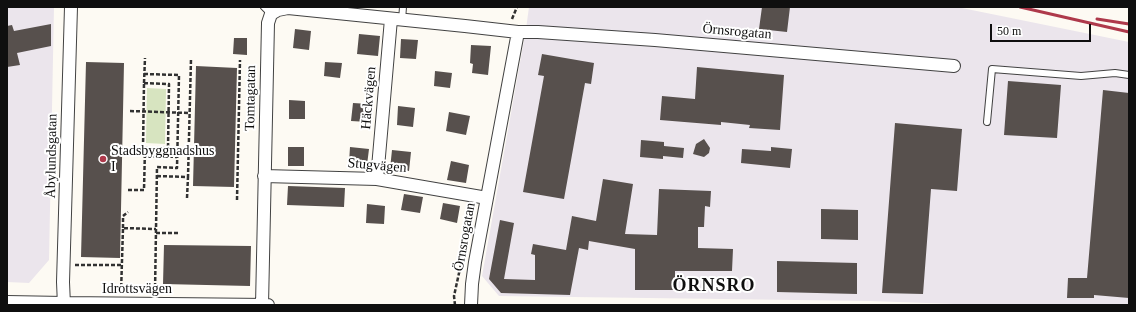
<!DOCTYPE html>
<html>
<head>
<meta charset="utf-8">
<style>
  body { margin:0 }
  #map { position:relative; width:1136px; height:312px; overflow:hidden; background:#fdfaf3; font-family:"Times New Roman",serif }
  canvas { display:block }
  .frame { position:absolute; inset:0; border:8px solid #0f0f0f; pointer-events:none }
  .scale { position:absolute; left:990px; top:24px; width:101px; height:18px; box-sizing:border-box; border:2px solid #0f0f0f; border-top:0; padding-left:5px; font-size:12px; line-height:14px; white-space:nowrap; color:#0f0f0f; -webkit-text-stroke:3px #fff; paint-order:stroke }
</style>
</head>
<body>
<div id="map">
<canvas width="1136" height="312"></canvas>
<div class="frame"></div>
<div class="scale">50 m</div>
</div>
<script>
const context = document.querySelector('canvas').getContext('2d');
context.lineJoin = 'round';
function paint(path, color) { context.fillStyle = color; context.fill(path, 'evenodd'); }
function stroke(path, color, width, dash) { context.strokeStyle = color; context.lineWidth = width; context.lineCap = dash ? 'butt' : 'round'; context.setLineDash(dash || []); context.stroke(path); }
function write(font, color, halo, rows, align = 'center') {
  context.font = font + ' "Times New Roman",serif'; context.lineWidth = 4; context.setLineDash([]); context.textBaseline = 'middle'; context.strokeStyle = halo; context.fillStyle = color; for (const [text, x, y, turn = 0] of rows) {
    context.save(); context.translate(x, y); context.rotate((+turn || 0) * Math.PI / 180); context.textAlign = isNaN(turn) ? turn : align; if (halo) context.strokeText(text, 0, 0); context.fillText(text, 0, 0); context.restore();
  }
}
const industrial = new Path2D(`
  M7,7H54L49,260L29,283L7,282Z
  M529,7H957L1129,42V305H983L870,301L499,296L482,276L526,29Z`);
const green = new Path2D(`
  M147,88L166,89L165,144L146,143Z`);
const building = new Path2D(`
  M762,7H790L787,32L759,29Z
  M51,24V46L17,53L20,65L7,67V26L12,25L14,31Z
  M295,29L311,31L309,50L293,48Z
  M359,34L380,36L378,56L357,54Z
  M234,38H247V55L233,54Z
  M401,39L418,40L416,59L400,58Z
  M471,45L491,46L488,75L472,73L473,64L470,63Z
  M542,54L594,63L591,84L585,83L564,199L523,192L544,76L538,75Z
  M86,62L124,63L120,258L81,257Z
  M325,62L342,63L340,78L324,76Z
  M196,66L237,68L234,187L193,186Z
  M697,67L784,75L780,130L749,128L750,125L721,122V125L660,120L662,96L695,99Z
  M435,71L452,73L450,88L434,86Z
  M1008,81L1061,85L1057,138L1004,135Z
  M1103,90L1129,93V298L1094,295V298H1067L1068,278H1087Z
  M289,100L305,101V119H289Z
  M353,103L369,104L368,122L351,121Z
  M398,106L415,108L413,127L397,125Z
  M449,112L470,116L466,135L446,131Z
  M895,123L962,129L957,191L931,189L923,294L882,293Z
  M704,139L710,148L709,153L704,157L693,154L696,144Z
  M641,140L664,142V146L684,148L683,158L663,156V159L640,157Z
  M288,147H304V166H288Z
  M350,147L369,149L367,165L349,163Z
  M771,147L792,149L790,168L741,163L742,149L771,151Z
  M392,150L411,152L409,171L390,169Z
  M451,161L469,165L466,183L447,180Z
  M603,179L633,184L625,234L657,235L659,189L711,191L710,207L705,206L704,227H698V248L733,249L732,271H675V290H635V249L589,241L588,250L579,248L570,295L501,293L489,279L500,220L514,223L504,279L535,280V255L531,254L533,244L566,250L572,216L596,221Z
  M288,186L345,188L344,207L287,205Z
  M404,194L423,197L420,213L401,210Z
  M443,203L460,206L457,223L440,219Z
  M367,204L385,206L384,224L366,223Z
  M821,209L858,210V240L821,239Z
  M164,245L251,246L250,286L163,284Z
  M777,261L857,263V294L777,292Z`);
const path = new Path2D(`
  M512,19L517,7
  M144,74L179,75L177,168L157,167L155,292
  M144,83L169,84L168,148H143Z
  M144,83L145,58
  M130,111L189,113
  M145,156L177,157
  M157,176L188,177L191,59
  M128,190H144L145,148
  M187,198L188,177
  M237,200L240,60
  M123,228V216L128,212
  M156,233H179
  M75,265H122
  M121,293L123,228L156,229
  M455,305L454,296L461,264`);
const lane = new Path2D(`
  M264,7L271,14
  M402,20L403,7
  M987,122L992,69L1081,76L1115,73L1129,75`);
const street = new Path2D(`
  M264,176L377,179L487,198
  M377,179L391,19
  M7,302L64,303L268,305
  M64,305L63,282L71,7
  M262,305L268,23L271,14L278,10L288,8L465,26L518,32H538L655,40L954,66
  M471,305L472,284L475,262L518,32`);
const rail = new Path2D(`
  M1020,7L1129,32
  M1097,19L1129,24`);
const markers = [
  [103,159,4,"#ae394b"]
];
const streetNames = [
  ["Örnsrogatan",737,32,5],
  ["Tomtagatan",251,98,-89],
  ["Häckvägen",369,98,-85],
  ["Åbylundsgatan",52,156,-89],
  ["Stugvägen",377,166,5],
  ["Örnsrogatan",465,237,-80],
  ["Idrottsvägen",137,289]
];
const poiNames = [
  ["Stadsbyggnadshus",111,151],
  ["I",111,167]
];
const districtNames = [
  ["ÖRNSRO",714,286]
];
paint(industrial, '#ebe5ec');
paint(green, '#d7e4c0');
paint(building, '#57504d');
stroke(lane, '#424242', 8);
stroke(street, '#424242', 14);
stroke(path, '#313131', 2.5, [4, 2]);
stroke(lane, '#fff', 6);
stroke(street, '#fff', 12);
stroke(rail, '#ae394b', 3);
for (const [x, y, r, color] of markers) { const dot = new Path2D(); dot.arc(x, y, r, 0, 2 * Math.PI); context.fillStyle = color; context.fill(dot); stroke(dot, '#fff', 1.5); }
write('14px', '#0f0f0f', '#fff', streetNames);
write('14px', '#0f0f0f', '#fff', poiNames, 'left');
context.letterSpacing = '1px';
write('bold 18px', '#0f0f0f', '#fff', districtNames);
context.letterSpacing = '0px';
</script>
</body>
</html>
